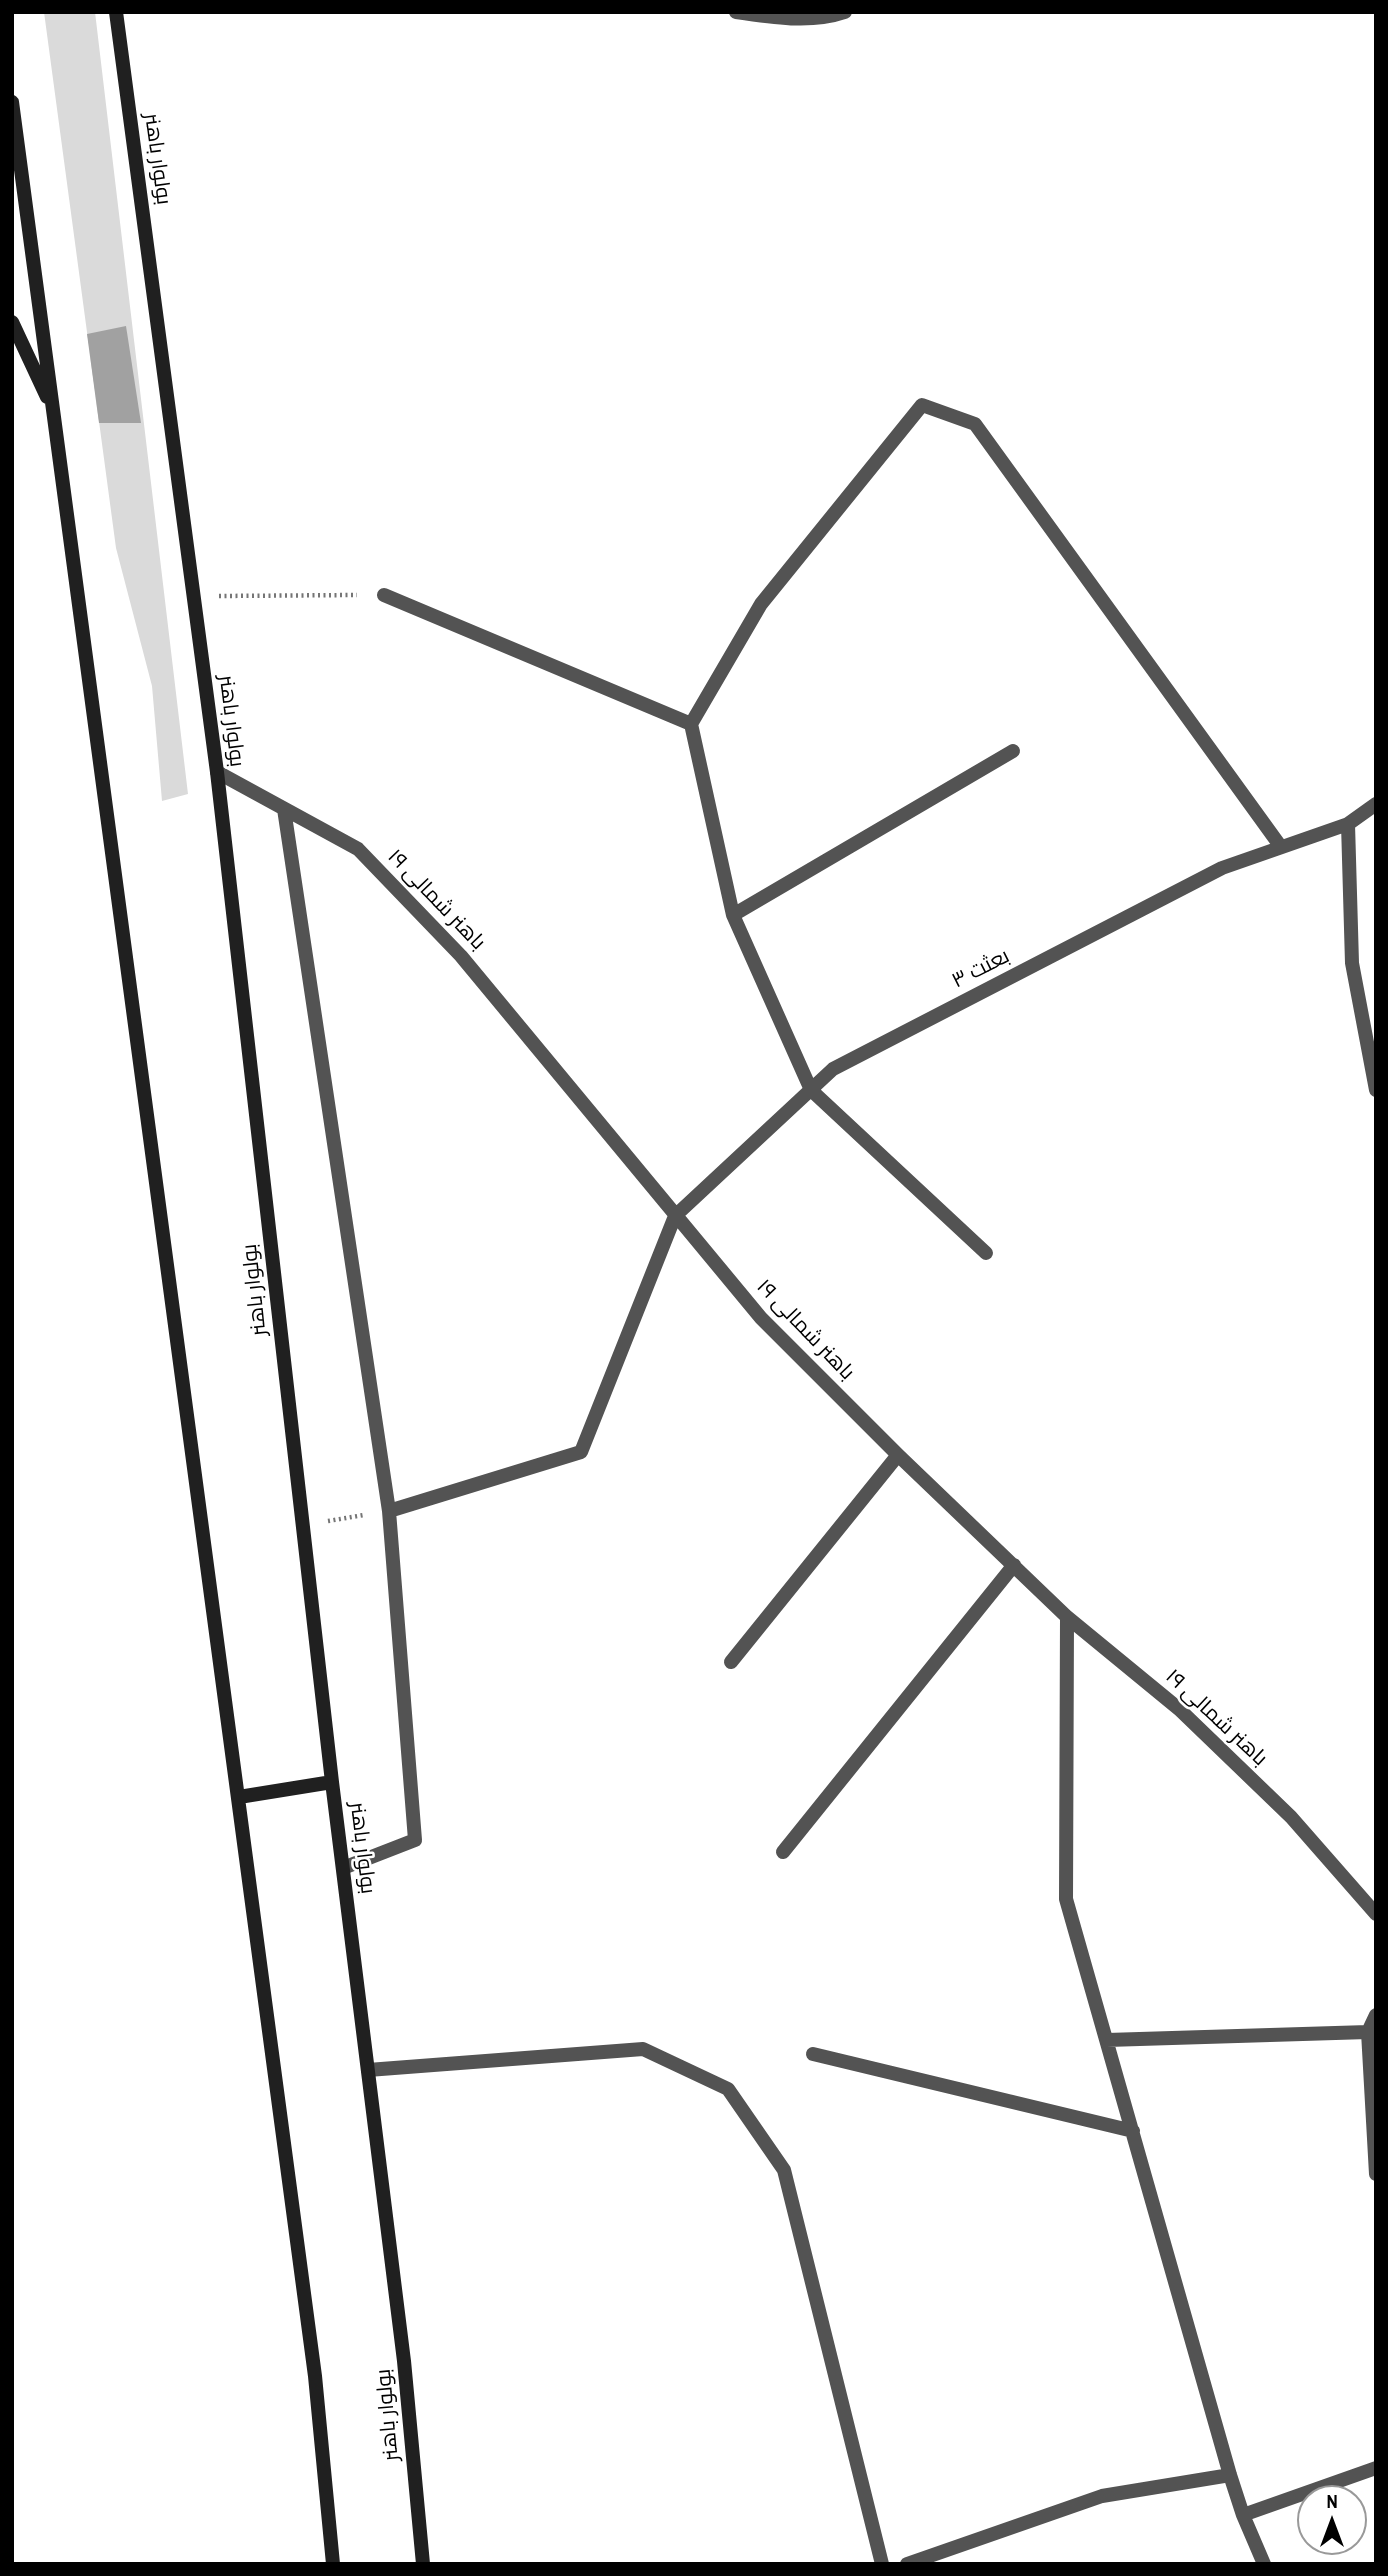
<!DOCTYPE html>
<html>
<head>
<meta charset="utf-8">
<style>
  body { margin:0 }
  #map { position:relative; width:1388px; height:2576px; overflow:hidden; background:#fff; font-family:"Archivo Narrow",sans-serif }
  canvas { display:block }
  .frame { position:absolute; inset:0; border:14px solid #000; pointer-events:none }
  .north { position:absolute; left:1297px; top:2485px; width:70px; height:70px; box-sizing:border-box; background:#fff; border:2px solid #999; border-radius:50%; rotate:0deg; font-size:19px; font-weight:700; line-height:28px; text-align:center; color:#000 }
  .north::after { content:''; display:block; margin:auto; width:24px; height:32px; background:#000; clip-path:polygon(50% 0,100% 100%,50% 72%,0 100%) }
</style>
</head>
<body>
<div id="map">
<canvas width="1388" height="2576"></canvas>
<div class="frame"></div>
<div class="north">N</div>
</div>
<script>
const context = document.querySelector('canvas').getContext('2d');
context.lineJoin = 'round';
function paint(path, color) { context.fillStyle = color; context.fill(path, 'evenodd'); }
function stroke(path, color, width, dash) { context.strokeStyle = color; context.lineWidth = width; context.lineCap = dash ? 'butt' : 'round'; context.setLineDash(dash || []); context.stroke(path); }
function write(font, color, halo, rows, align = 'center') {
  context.font = font + ' "Archivo Narrow",Cairo,sans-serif'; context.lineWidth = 5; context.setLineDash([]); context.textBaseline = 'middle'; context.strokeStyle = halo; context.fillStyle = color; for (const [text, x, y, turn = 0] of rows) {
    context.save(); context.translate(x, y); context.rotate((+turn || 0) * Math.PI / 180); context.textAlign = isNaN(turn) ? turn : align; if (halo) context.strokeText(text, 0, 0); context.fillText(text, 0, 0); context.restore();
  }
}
const green = new Path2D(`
  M44,12H95L188,794L162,801L152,686L116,548Z`);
const water = new Path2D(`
  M126,326L141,423H99L87,334Z`);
const path = new Path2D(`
  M219,596L357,595
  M328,1521L364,1515`);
const street = new Path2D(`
  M736,12C772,17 810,24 845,12
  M384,595L691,724
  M217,772L358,849L461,956L761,1318L898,1455L1067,1617L1179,1709L1291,1817L1376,1914
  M284,809L389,1511L415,1840L343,1868
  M1348,824L1352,963L1376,1090
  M733,915L1013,751
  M986,1253L811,1090L733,915L691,724L761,604L922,405L975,424L1281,847
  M389,1511L581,1452L675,1216L833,1069L1222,868L1348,824L1376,804
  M1067,1617L1066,1899L1230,2475L1243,2515L1264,2564
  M731,1662L898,1455
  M783,1852L1014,1565
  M1376,2015L1368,2032L1376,2174
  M1107,2040L1368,2032
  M813,2054L1133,2131
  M368,2070L643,2049L728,2089L784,2170L882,2564
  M1243,2515L1376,2468
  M907,2564L1102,2496L1230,2475`);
const secondary = new Path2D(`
  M116,12L217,772L332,1782L404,2361L423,2564
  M12,102L315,2376L333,2564
  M12,322L47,397
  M239,1797L332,1782`);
const streetNames = [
  ["بولوار باهنر",157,159,82],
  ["بولوار باهنر",231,721,83],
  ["باهنر شمالی ۱۹",436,900,46],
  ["بعثت ۳",981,969,-27],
  ["بولوار باهنر",255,1290,-96],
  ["باهنر شمالی ۱۹",805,1330,46],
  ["باهنر شمالی ۱۹",1216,1718,43],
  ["بولوار باهنر",362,1848,83],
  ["بولوار باهنر",388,2415,-95]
];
paint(green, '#dadada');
paint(water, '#a1a1a1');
stroke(path, '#757575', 4.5, [2, 3.5]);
stroke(street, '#535353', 14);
stroke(secondary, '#202020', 14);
write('21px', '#000', '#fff', streetNames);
</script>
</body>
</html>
